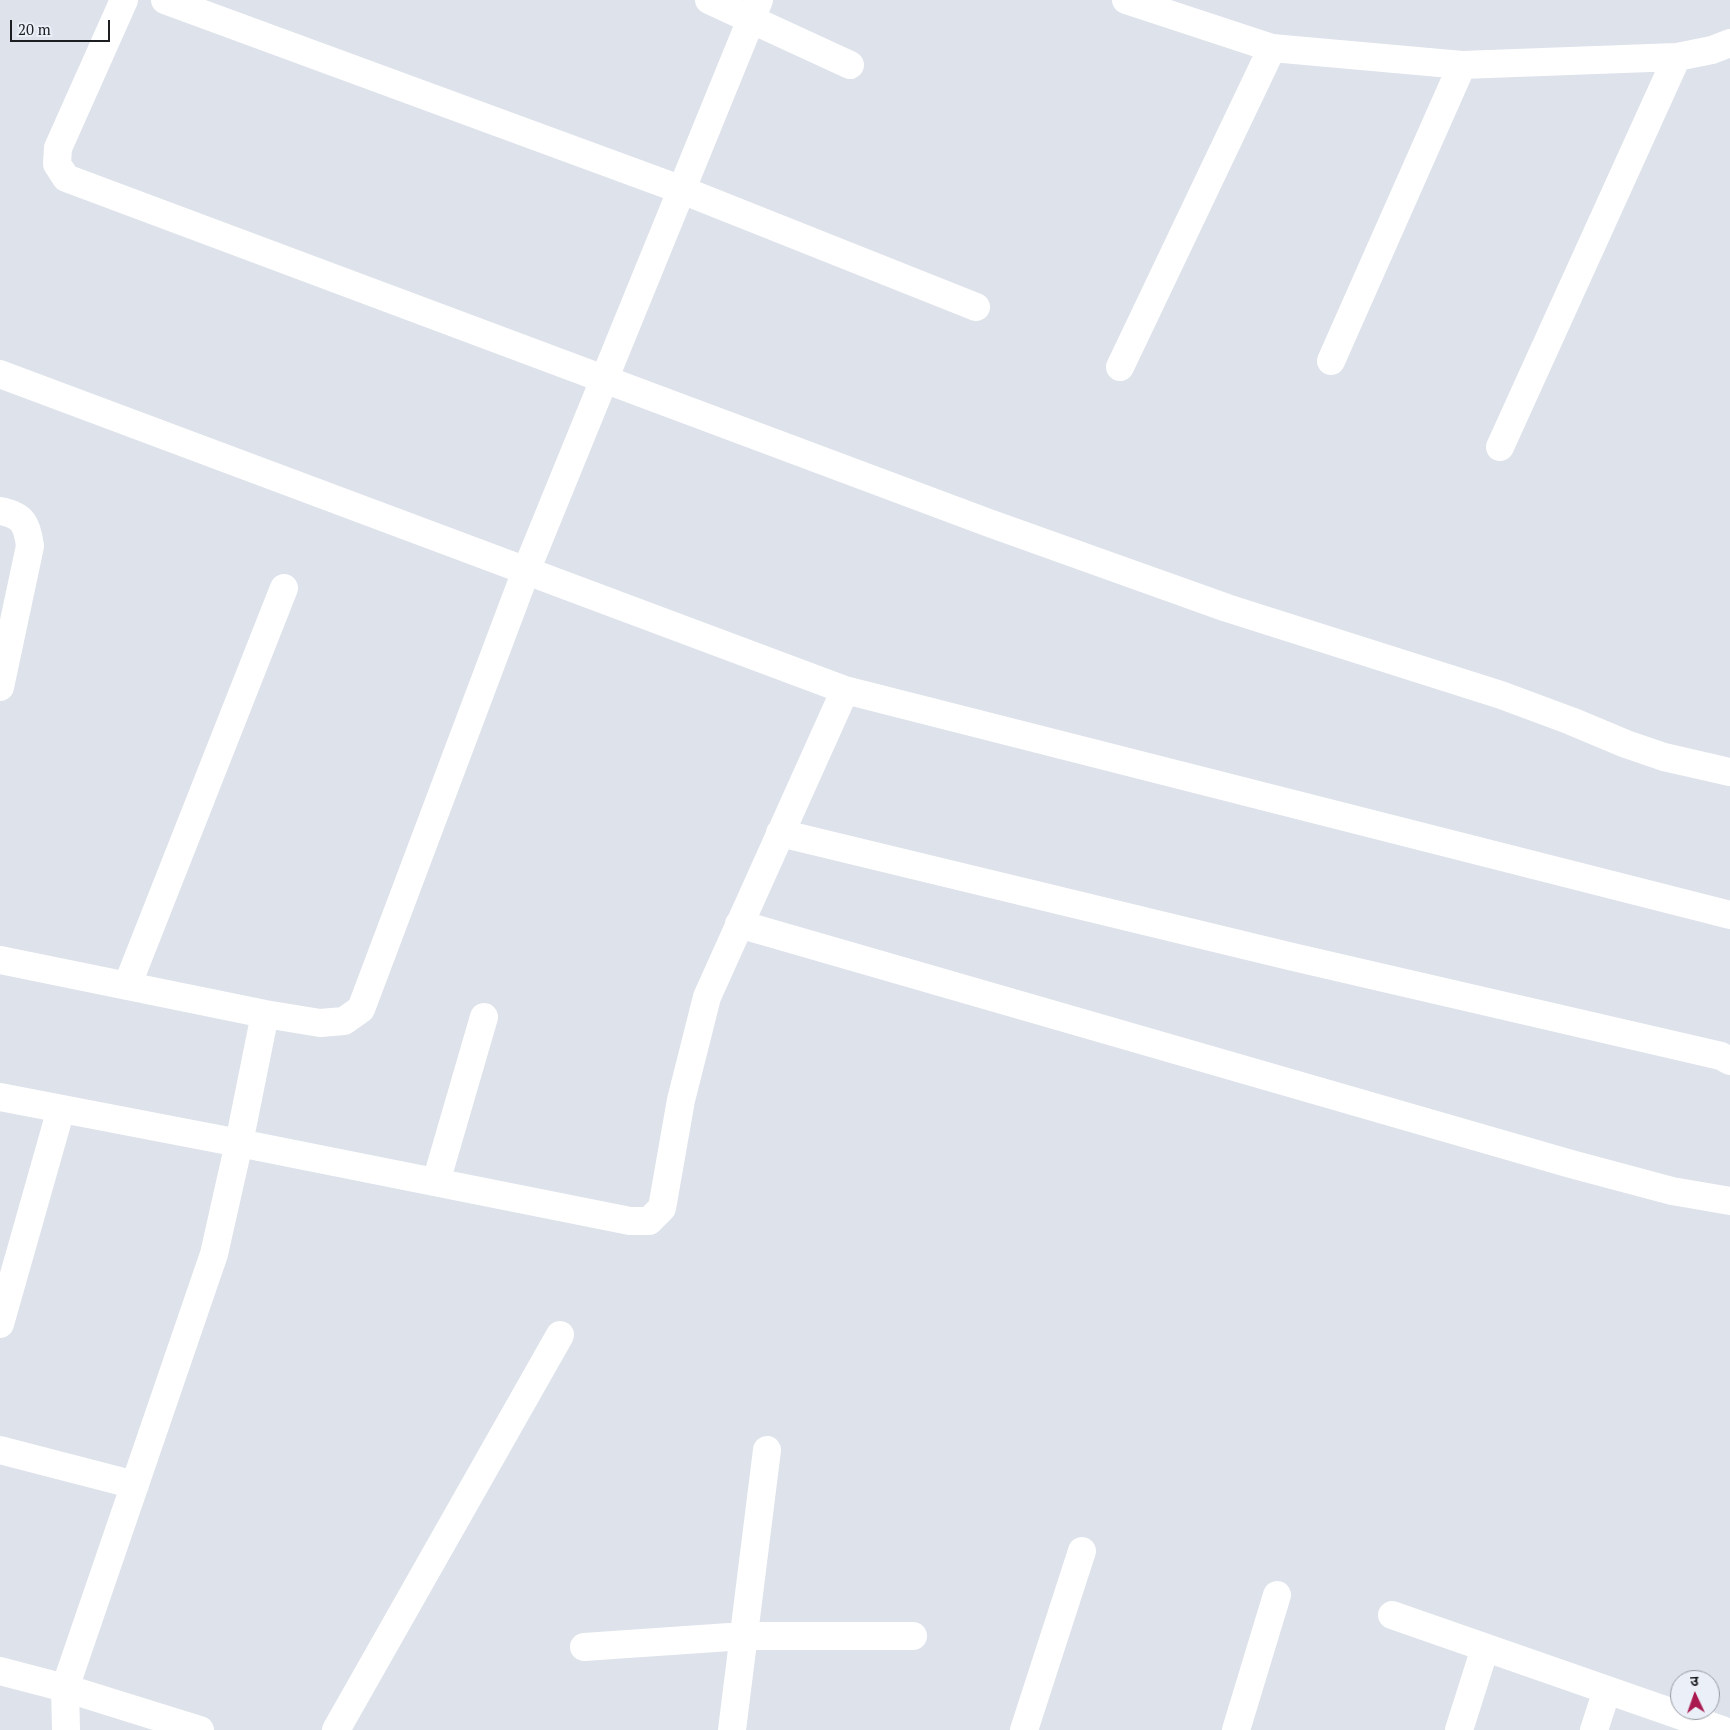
<!DOCTYPE html>
<html>
<head>
<meta charset="utf-8">
<style>
  body { margin:0 }
  #map { position:relative; width:1730px; height:1730px; overflow:hidden; background:#dde2eb; font-family:"PT Serif","Noto Sans Devanagari",serif }
  canvas { display:block }
  .north { position:absolute; left:1670px; top:1670px; width:50px; height:50px; box-sizing:border-box; background:#eaeff8; border:1px solid #989ba2; border-radius:50%; rotate:357deg; font-size:14px; font-weight:700; line-height:20px; text-align:center; color:#1c1e21 }
  .north::after { content:''; display:block; margin:auto; width:18px; height:22px; background:#aa1850; clip-path:polygon(50% 0,100% 100%,50% 72%,0 100%) }
  .scale { position:absolute; left:10px; top:20px; width:100px; height:22px; box-sizing:border-box; border:2px solid #1c1e21; border-top:0; padding-left:6px; font-size:15px; line-height:18px; white-space:nowrap; color:#1c1e21; -webkit-text-stroke:4px #eaeff8; paint-order:stroke }
</style>
</head>
<body>
<div id="map">
<canvas width="1730" height="1730"></canvas>
<div class="north">उ</div>
<div class="scale">20 m</div>
</div>
<script>
const context = document.querySelector('canvas').getContext('2d');
context.lineJoin = 'round';
function stroke(path, color, width, dash) { context.strokeStyle = color; context.lineWidth = width; context.lineCap = dash ? 'butt' : 'round'; context.setLineDash(dash || []); context.stroke(path); }
const minor = new Path2D(`
  M124,0L58,148L57,164L66,178L989,523L1227,608L1501,695L1571,721L1626,744L1664,757L1730,772
  M165,0L682,190L976,307
  M709,0L850,65
  M1126,0L1272,48L1462,65L1677,57L1712,50L1730,43
  M1331,361L1462,65
  M1120,367L1272,48
  M0,374L845,690L1730,915
  M1500,447L1677,57
  M0,511C23,515 27,524 30,546L0,687
  M780,833L1293,957L1721,1056L1730,1061
  M739,924L1571,1164L1672,1191L1730,1201
  M0,960L265,1014L320,1023L344,1021L361,1009L526,571L759,0
  M127,986L284,588
  M0,1097L239,1143L630,1221H649L662,1208L681,1100L707,997L845,690
  M436,1182L484,1017
  M0,1324L61,1109
  M0,1450L135,1485
  M1392,1615L1722,1730
  M584,1647L744,1636H913
  M0,1671L65,1688L200,1730
  M66,1730L65,1688L214,1254L239,1143L265,1014
  M336,1730L560,1335
  M732,1730L767,1450
  M1024,1730L1082,1551
  M1236,1730L1277,1595
  M1459,1730L1485,1648
  M1594,1730L1607,1690`);
stroke(minor, '#fff', 28);
</script>
</body>
</html>
